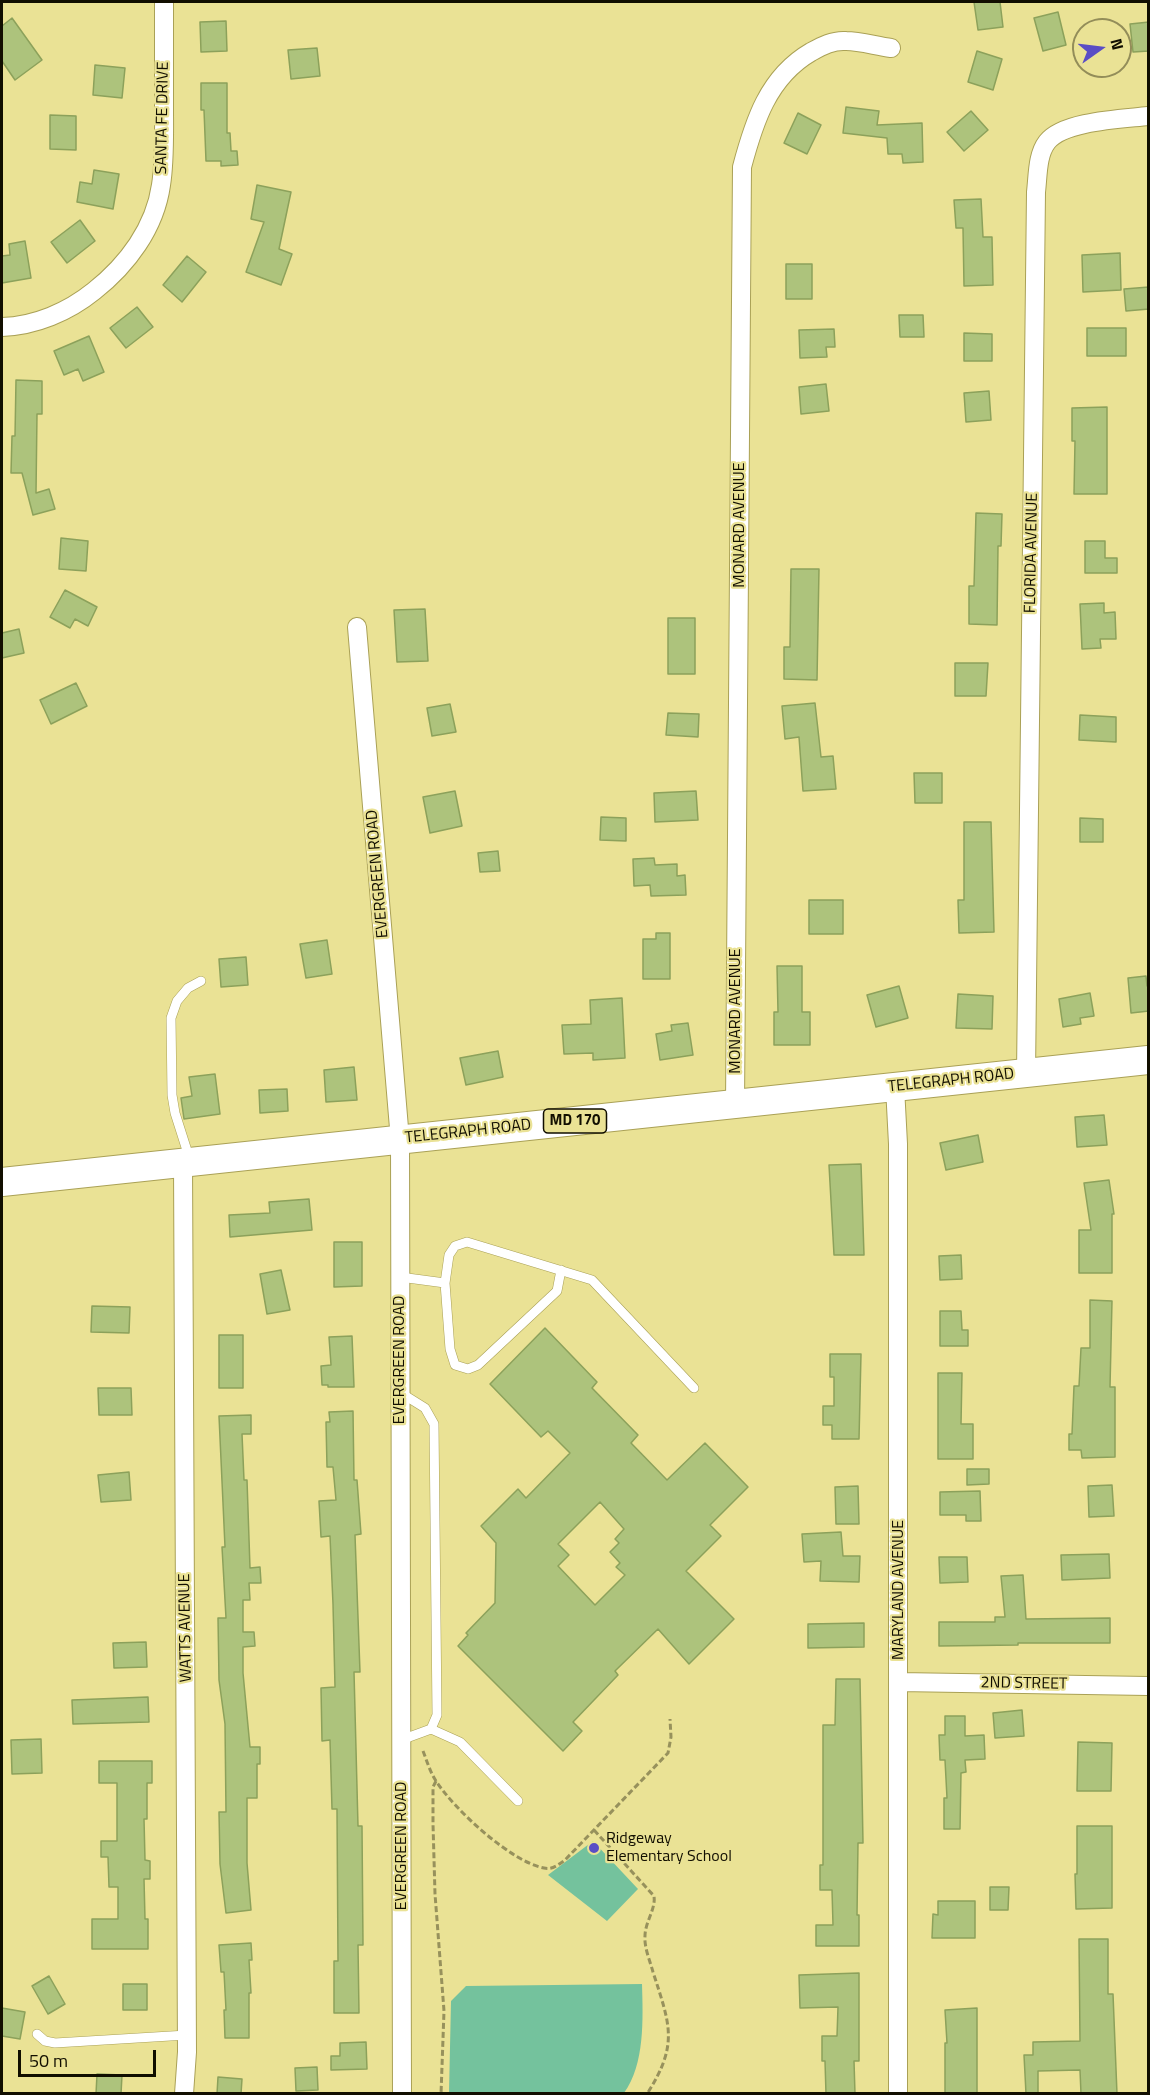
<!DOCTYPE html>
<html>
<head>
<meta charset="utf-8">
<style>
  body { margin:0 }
  #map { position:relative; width:1150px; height:2095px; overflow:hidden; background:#eae295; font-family:"Titillium Web",sans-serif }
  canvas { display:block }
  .frame { position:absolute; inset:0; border:3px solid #110e00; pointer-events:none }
  .north { position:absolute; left:1072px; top:18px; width:60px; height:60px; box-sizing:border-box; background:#eae295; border:2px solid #938d59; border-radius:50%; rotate:76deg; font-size:16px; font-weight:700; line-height:24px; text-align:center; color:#110e00 }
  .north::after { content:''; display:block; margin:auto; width:21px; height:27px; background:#5a4dc5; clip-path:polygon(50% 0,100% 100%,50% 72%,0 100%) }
  .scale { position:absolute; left:18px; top:2050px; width:138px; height:27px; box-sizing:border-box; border:3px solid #110e00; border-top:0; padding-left:8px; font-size:18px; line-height:21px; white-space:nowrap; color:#110e00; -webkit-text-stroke:4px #eae295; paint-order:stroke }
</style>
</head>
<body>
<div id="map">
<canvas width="1150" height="2095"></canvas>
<div class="frame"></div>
<div class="north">N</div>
<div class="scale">50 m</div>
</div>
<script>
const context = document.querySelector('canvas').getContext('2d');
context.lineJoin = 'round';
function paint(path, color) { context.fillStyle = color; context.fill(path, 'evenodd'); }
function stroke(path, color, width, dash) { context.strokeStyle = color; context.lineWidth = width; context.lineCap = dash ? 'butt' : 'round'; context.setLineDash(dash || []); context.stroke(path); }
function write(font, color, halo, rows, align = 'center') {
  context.font = font + ' "Titillium Web",sans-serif'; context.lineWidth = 4.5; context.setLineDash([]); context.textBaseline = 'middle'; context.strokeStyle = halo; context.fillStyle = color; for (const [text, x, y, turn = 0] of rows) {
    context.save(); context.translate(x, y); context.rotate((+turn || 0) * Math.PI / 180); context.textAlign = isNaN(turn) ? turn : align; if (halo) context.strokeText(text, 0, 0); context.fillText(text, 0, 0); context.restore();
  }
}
const green = new Path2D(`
  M593,1841L638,1889L607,1921L548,1875Z
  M642,1984C643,2019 645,2064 624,2093H449L451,2001L466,1986Z`);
const building = new Path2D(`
  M974,2H1000L1003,27L978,30Z
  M1058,12L1066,45L1043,51L1034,18Z
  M12,18L42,60L15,80L2,61V26Z
  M226,21L227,51L201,52L200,22Z
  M1149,22V51L1133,52L1130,24Z
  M317,48L320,76L291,79L288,50Z
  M977,51L1002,59L993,90L968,82Z
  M95,65L125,68L122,98L93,95Z
  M201,83H227V133H230L231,151H237L238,165L221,166V161H206L204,110H201Z
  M846,107L879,111L877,125L922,123L923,162L903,163L902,154H888L887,138L843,133Z
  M971,111L988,130L964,151L947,132Z
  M798,113L821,125L807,154L784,143Z
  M50,115L76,116V150L50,149Z
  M94,170L119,174L113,209L77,202L80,182L92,184Z
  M257,185L291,192L279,249L292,254L281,285L246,272L264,222L251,219Z
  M981,199L983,237H992L993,285L964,286L963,228H956L954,200Z
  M80,220L95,241L67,263L51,242Z
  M25,241L31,278L2,283V256L10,255L9,244Z
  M1120,253L1121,290L1083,292L1082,255Z
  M187,256L206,272L182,302L163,285Z
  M786,264H812V299H786Z
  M1149,287V309L1126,311L1124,289Z
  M137,307L153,327L126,348L110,328Z
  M899,315H923L924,337H900Z
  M1087,328H1126V356H1087Z
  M834,329L835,347H826L827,357L800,358L799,330Z
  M964,333L992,334V361H964Z
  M89,336L104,372L83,381L78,369L64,375L54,351Z
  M16,380L42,381V414H37L36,493L49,489L55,509L33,515L22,473H11L12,436H15Z
  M826,384L829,411L801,414L799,387Z
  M989,391L991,420L966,422L964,393Z
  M1107,407V494H1074L1075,441H1072V408Z
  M976,513L1002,514L1001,546H998L997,625L969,624V586H974Z
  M61,538L88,541L86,571L59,569Z
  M1085,541H1105V558H1117V573H1085Z
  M791,569H819L817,680L784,679V647H790Z
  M65,590L97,607L88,626L75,619L70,628L50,617Z
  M1104,603V613L1115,612L1116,639H1100L1101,648L1082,649L1080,604Z
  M425,609L428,661L397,662L394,610Z
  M668,618H695V674H668Z
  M19,629L24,653L2,658V633Z
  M955,663H988L986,696H955Z
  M76,683L87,706L51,724L40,700Z
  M815,703L821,757L833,756L836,789L803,791L799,737L785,739L782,706Z
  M450,704L456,732L432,736L427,708Z
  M668,713L699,714L698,737L666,735Z
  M1080,715L1116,717V742L1079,740Z
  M914,773H942V803H915Z
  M455,791L462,826L430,833L423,797Z
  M696,791L698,820L655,822L654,793Z
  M601,817L626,818V841L600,840Z
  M1080,818L1103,819V842H1080Z
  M964,822H991L994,932L959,933L958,900H964Z
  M498,851L500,871L480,872L478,853Z
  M654,858L655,865L677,864V876L685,875L686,895L651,896L650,885L634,886L633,859Z
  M809,900H843V934H809Z
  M656,933H670V979H643V939H656Z
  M327,940L332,974L306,978L300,944Z
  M246,957L248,985L221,987L219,959Z
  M777,966H802V1012H810V1045H774V1012H778Z
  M1146,976L1147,986H1149V1011L1131,1013L1128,978Z
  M899,986L908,1018L876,1027L867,995Z
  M1090,993L1094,1016L1080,1018L1081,1024L1063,1027L1059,999Z
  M958,994L993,996L992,1029L956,1028Z
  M622,998L625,1058L593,1060V1053L564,1054L562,1025L591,1024L590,1000Z
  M688,1023L693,1055L660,1060L656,1034L672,1031L671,1025Z
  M498,1051L503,1077L466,1085L460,1058Z
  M354,1067L357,1100L326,1102L324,1070Z
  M215,1074L220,1114L184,1119L181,1098L192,1096L189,1077Z
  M287,1089L288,1111L260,1113L259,1090Z
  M1104,1115L1107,1145L1077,1147L1075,1117Z
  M978,1135L983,1162L946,1170L940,1143Z
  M861,1164L864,1255H834L829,1165Z
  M1109,1180L1114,1214H1112V1273H1079V1230H1091L1084,1183Z
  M309,1199L312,1230L230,1237L229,1215L270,1213L269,1202Z
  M334,1242H362V1286L334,1287Z
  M961,1255L962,1279L940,1280L939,1256Z
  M281,1270L290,1310L267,1314L260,1274Z
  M1090,1300L1112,1301L1110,1387H1115V1457L1082,1458L1081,1450H1069V1434H1072L1074,1386H1079L1081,1348H1090Z
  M92,1306L130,1307L129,1333L91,1332Z
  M940,1311H961L962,1330H968V1346H940Z
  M545,1328L597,1382L592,1388L638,1435L631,1443L667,1480L705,1443L748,1487L710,1525L721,1536L686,1571L734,1619L689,1664L658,1629L615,1671L618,1675L573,1722L582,1731L563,1751L458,1646L468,1635L466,1633L495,1603L496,1543L481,1526L518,1489L526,1498L570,1453L548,1431L541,1437L490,1384ZM600,1502L624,1529L615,1539L619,1543L610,1552L620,1563L616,1567L625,1575L595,1605L558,1566L569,1555L558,1544Z
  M219,1335H243V1388H219Z
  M352,1336L354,1387H328V1385H322L321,1366L331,1365L329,1337Z
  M830,1354H861L859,1439H832V1425H823V1406H834V1377H830Z
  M938,1373H962L961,1424H973V1459H938Z
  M98,1388H131L132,1415H99Z
  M353,1411L354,1480H357L361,1534L355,1535L360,1672H354L358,1826H362L363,1945H358L359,2013H334V1961H338L337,1809H332L330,1740L322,1741L321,1688L335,1687L333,1604L330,1536L321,1537L319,1501L336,1500L333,1467H327L326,1422H330L329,1412Z
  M251,1415V1434H242L244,1480H247L250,1568L260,1567L261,1583H249L250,1600H243V1632H254L255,1646L243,1647V1673L250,1747H260V1764H257V1798H247V1863L251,1910L226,1913L220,1864L219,1812H226L225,1724L219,1680L218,1618H226L222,1547H225L219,1416Z
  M967,1469H989V1484L967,1485Z
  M129,1472L131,1500L101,1502L98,1475Z
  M1112,1485L1114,1516L1089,1517L1088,1486Z
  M858,1486L859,1524H836L835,1487Z
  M980,1491L981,1521H966V1515H940V1492Z
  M841,1532L843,1556H860L859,1582L820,1581L821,1561L804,1562L802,1534Z
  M1109,1554L1110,1578L1062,1580L1061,1555Z
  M939,1557H967L968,1582L940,1583Z
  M1023,1575L1026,1619L1110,1618V1643H1018V1645L939,1646V1622H995V1617H1005L1001,1576Z
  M864,1623V1647L808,1648V1624Z
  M146,1642L147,1667L114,1668L113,1643Z
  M836,1679H860L863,1843H858L857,1915H859V1946H816V1925H833L832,1890H820V1865H823V1725H835Z
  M148,1697L149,1722L73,1724L72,1700Z
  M1022,1710L1024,1736L995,1738L993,1713Z
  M945,1716H965V1736L984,1735L985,1759L965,1760L966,1772L961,1773L960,1829H944V1798H947L945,1760H940L939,1735H945Z
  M41,1739L42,1773L12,1774L11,1740Z
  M1078,1742L1112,1743L1111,1791H1077Z
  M99,1761H152V1783H147V1819H144L145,1860L150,1861V1879H144L145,1919H148V1949H92V1919H118V1887H109L108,1857H101V1841H117V1783H99Z
  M1077,1826H1112V1908L1076,1909L1075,1874H1077Z
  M990,1887H1009L1008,1910H990Z
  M938,1901H975V1938H932L933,1914L938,1915Z
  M1079,1939H1108V1994H1113L1117,2094H1081L1080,2070L1038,2071V2094H1026L1024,2055H1033V2042L1080,2041Z
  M251,1943L252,1960H249L251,1993H249V2038H225L224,2010H226L224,1972H221L219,1945Z
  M859,1973V2061H854L855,2094H826L825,2061H822V2036H837L838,2007L800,2008L799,1975Z
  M49,1976L65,2004L48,2014L32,1986Z
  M123,1984H147V2010H123Z
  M2,2008L25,2012L20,2039L2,2036Z
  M977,2008V2094H945V2043H947L945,2010Z
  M366,2042L367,2069L331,2070V2056H340V2043Z
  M317,2067L318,2090L296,2091L295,2068Z
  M97,2074L122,2075L121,2094H96Z
  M218,2077L242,2079L241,2094H217Z`);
const path = new Path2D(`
  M423,1751C427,1761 430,1772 436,1781C454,1809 511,1862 544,1868C552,1870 558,1865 565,1860L668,1753L671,1737L670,1719
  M436,1781L433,1787V1824L435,1894L444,2011L441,2094
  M594,1830L654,1896C656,1909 645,1922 645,1936C644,1947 650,1961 653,1972C670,2025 679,2044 647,2094`);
const service = new Path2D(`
  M190,1160L175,1113L172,1095L171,1018L177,1001L188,988L201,981
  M561,1270L557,1291L478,1365L468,1369L455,1365L450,1349L445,1283L449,1255L455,1246L467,1242L592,1280L694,1388
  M400,1277L445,1283
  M401,1393L425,1408L434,1424L437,1715L431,1729L401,1740
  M431,1729L460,1742L518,1801
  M37,2034L45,2041L55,2043L187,2035`);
const minor = new Path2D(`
  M2,327C35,326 68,312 94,291C127,265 155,228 161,185C165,160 164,133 164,107C164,72 164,37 164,2
  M357,627L400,1140L402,2094
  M1026,1073L1036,192C1038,176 1037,155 1047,142C1063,121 1122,119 1148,116
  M895,1087L898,1144V2094
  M735,1104L742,167C754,122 768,77 811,52C822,46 833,40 846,41C860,41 876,46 891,48
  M183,1163L187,2052L184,2094
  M899,1682L1148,1686`);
const primary = new Path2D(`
  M2,1182L1148,1060`);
const markers = [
  [594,1848,6,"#5a4dc5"]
];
const shields = [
  [575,1121,63]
];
const shieldNames = [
  ["MD 170",575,1121]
];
const streetNames = [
  ["SANTA FE DRIVE",163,118,-89],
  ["MONARD AVENUE",740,525,-90],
  ["FLORIDA AVENUE",1032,553,-89],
  ["EVERGREEN ROAD",378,874,-95],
  ["MONARD AVENUE",736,1011,-90],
  ["TELEGRAPH ROAD",951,1081,-6],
  ["TELEGRAPH ROAD",468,1132,-6],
  ["EVERGREEN ROAD",400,1360,-90],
  ["MARYLAND AVENUE",899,1590,-90],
  ["WATTS AVENUE",186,1628,-91],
  ["2ND STREET",1024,1684,1],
  ["EVERGREEN ROAD",402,1846,-90]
];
const poiNames = [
  ["Ridgeway",606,1839],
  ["Elementary School",606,1857]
];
paint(green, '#74c29d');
paint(building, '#adc37c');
stroke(building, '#8ca15b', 1.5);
stroke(service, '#aaa156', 10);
stroke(minor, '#aaa156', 20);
stroke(primary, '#aaa156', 30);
stroke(path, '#97915c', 3, [6, 3]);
stroke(service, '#fff', 9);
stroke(minor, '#fff', 18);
stroke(primary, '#fff', 28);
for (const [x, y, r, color] of markers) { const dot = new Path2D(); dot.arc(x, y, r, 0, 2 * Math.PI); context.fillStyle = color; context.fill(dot); stroke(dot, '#eae295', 2); }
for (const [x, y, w] of shields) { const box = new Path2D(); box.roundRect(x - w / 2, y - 12, w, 24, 4.5); context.fillStyle = '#eae295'; context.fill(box); stroke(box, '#110e00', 1.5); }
write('bold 15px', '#110e00', null, shieldNames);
write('16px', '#110e00', '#eae295', streetNames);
write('16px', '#110e00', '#eae295', poiNames, 'left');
</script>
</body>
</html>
